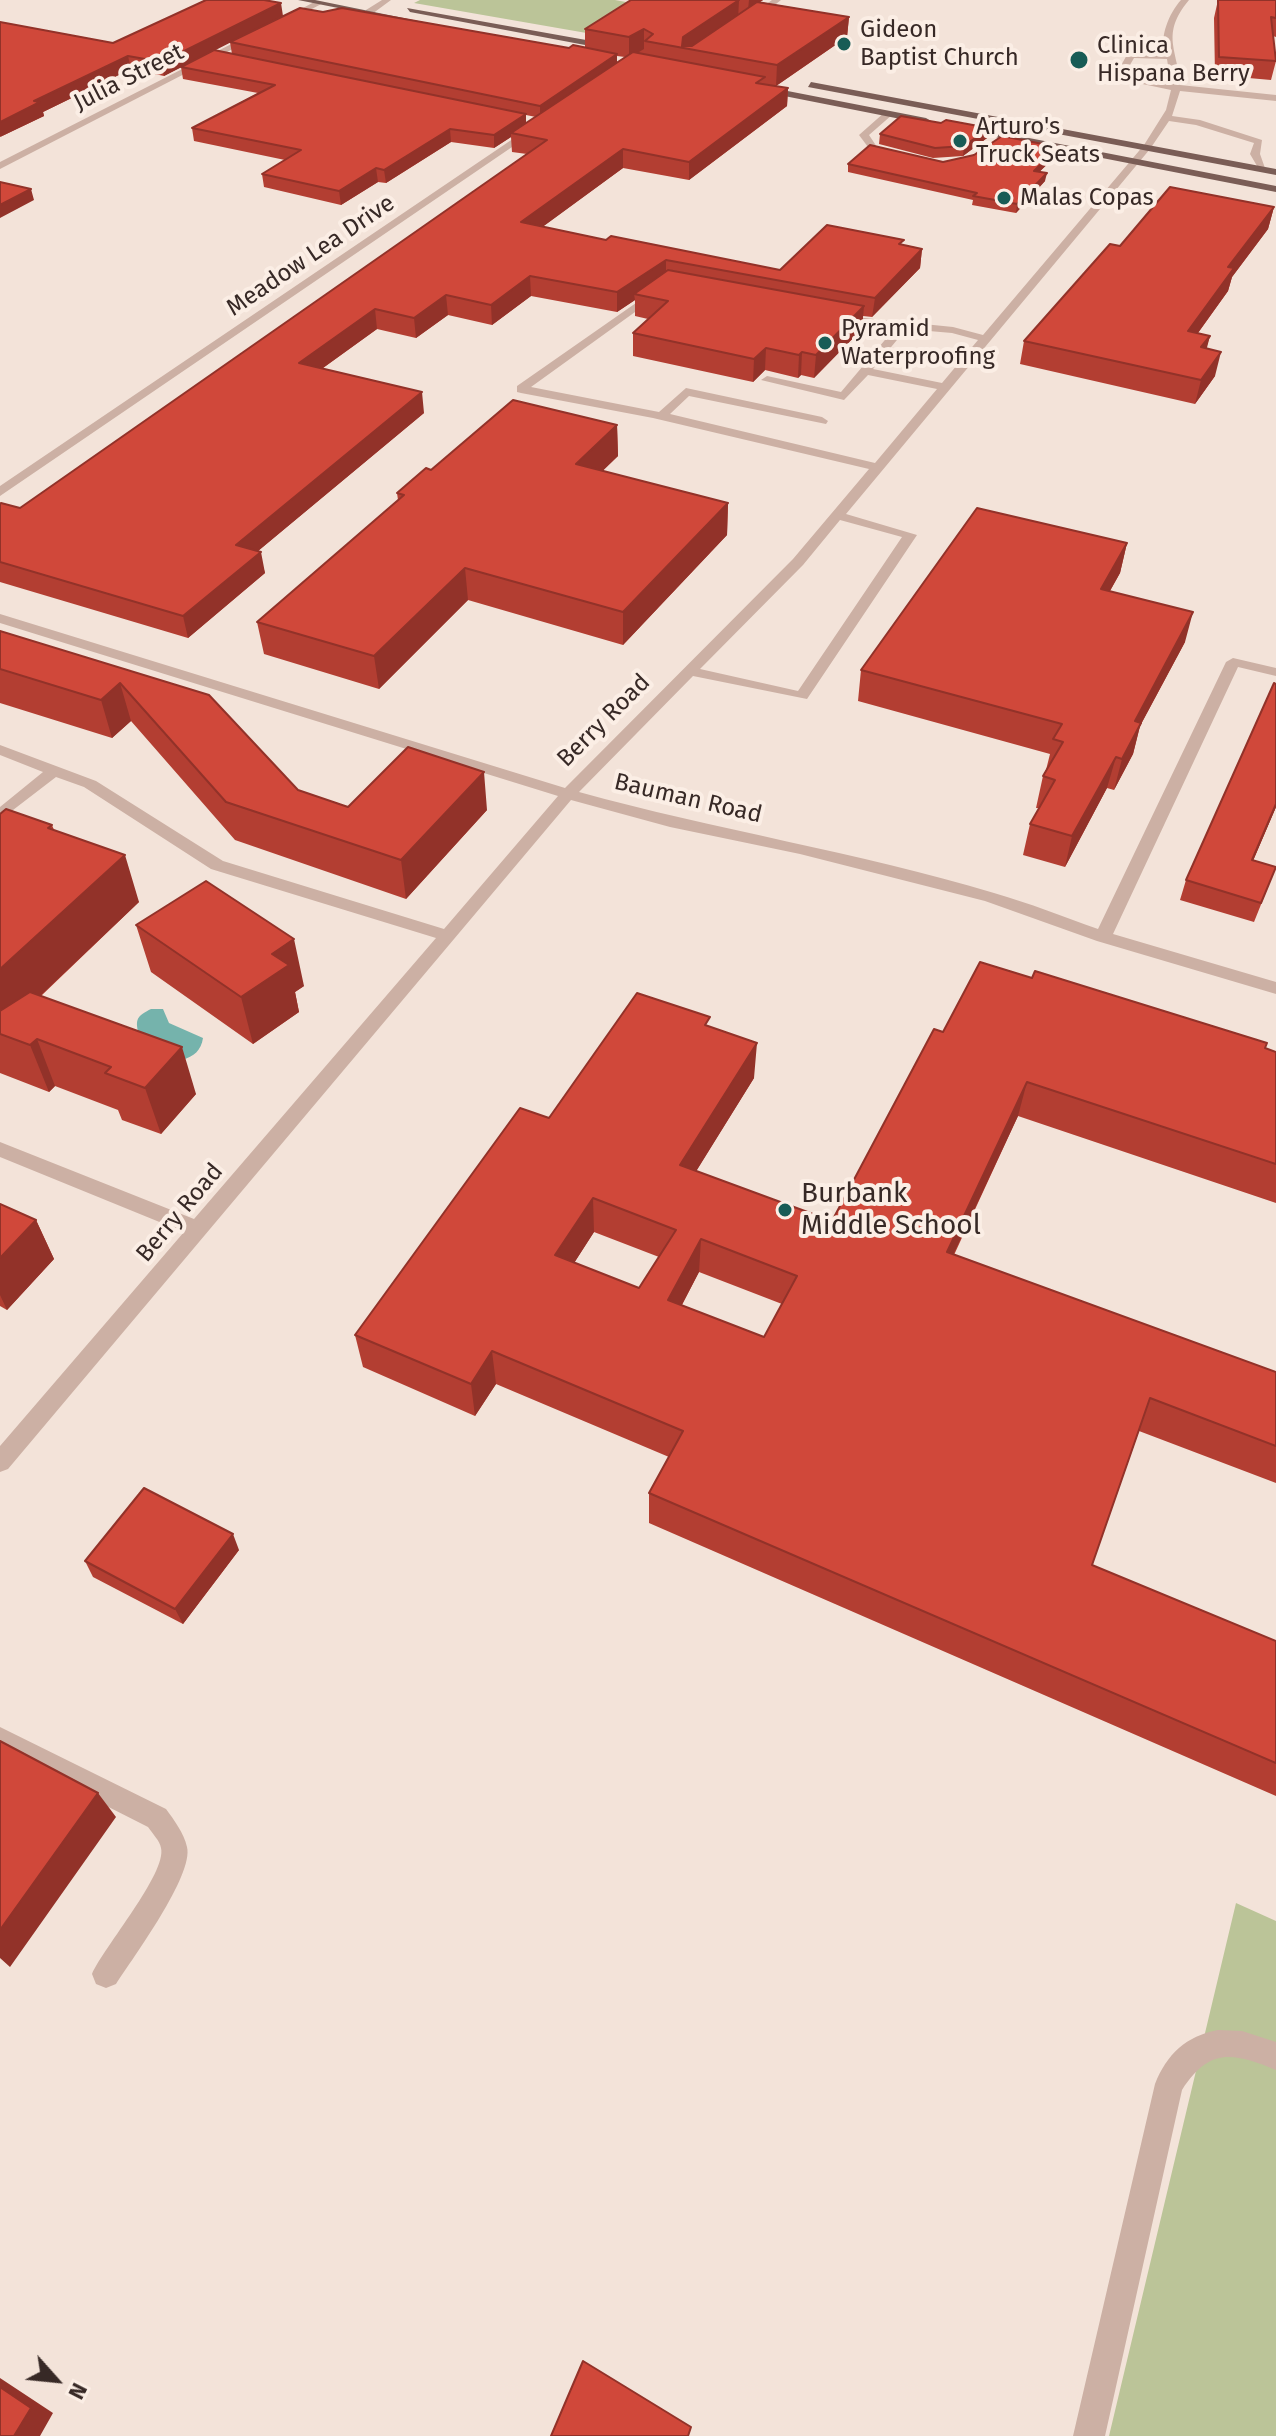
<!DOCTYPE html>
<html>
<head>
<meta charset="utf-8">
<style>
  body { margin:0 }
  #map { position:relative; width:1276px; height:2436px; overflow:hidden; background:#f3e3d9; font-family:"Fira Sans",sans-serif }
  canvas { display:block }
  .north { position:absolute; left:16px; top:2340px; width:80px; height:80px; -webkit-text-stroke:6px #fbeee5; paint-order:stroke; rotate:117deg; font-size:22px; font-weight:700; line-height:32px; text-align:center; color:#372926 }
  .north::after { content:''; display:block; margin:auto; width:28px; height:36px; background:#372926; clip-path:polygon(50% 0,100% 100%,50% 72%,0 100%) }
</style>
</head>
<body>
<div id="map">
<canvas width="1276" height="2436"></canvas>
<div class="north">N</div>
</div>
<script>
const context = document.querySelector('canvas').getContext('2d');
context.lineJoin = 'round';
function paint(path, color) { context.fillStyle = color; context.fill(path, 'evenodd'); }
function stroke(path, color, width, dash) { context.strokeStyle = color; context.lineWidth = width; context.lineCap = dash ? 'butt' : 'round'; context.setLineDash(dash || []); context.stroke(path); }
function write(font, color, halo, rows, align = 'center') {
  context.font = font + ' "Fira Sans",sans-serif'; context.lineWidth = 8; context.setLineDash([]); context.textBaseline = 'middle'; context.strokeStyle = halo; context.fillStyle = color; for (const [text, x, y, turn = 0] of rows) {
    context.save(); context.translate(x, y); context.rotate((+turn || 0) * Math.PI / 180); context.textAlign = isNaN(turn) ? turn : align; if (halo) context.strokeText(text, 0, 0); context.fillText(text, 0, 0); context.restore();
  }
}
const green = new Path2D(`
  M420,0H615L648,6L598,35L414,3Z
  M1236,1903L1276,1921V2436H1109Z`);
const water = new Path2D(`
  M151,1009H163L169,1023L203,1038C201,1051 194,1056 182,1060L138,1031C135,1018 139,1015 151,1009Z`);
const minor = new Path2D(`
  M382,0H391L372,14H366V10Z
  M772,0H781L757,19H751V15Z
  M1181,0H1189C1160,35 1178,49 1180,85L1276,95V101L1180,91L1172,116L1200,120L1262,140L1260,154L1266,171H1260L1250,154L1254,143L1196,125L1169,121L1150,149L846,514L917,535L807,699L693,676L579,792C716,830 858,852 994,893C1029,903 1064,917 1098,929L1226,662L1233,658L1276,668V676L1238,667L1113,934L1276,982V994L1097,941L985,901L800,854L670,827L571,800L8,1469L0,1472V1446L184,1232L0,1157V1142L194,1219L436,938L211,869L84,787L56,777L0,820V807L43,772L0,755V745L96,781L223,861L444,929L558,796L0,623V614L565,788L793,559L869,469L653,418L521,393L517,392V386L656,289L660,290V294L531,387L659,412L686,388L822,417L828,421L826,424L689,396L670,414L875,463L937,389L868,375L844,400L761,380L767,376L841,392L895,328L831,320V316L835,315L953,327L983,335L1144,145L1166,110L1171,90L1114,78L1128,53L1165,54C1159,38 1169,13 1181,0ZM1134,58L1167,59L1171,85L1123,77ZM906,329L952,333L978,340L942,383L873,369ZM840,520L902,537L798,691L700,669L803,565Z
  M316,1L323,3L286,23L279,21Z
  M251,34L258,36L0,169V162Z
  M885,112L893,114L869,135L877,147L898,152V156L871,151L859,135Z
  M529,128L537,130L0,496V486Z
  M0,1727L166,1809C174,1820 184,1833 187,1847C194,1875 133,1958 116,1984L106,1988L96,1984L92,1974C104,1947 167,1873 161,1848C160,1841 152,1833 148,1827L0,1752Z
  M1218,2030L1242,2031L1276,2042V2070C1232,2052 1209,2048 1182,2090L1105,2436H1073L1155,2084C1167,2054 1186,2036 1218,2030Z`);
const major = new Path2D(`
  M298,0H315L428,23L424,25Z
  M407,8L670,55L674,58L670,61L410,12Z
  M811,82L1276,169V175L808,87Z
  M762,86L926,118L931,121L926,124L759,91Z
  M962,125L1276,186V192L959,130Z`);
const wall = new Path2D(`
  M631,0H763L760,2L849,17L847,37L776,86L788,88L787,106L689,180L623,168L542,227L606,240L780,270L903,245L922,249L920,268L872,317L863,316L862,329L814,378L801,375L798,378L765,370L753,382L633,356V333L648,319L635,316V300L617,312L531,296L492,325L448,315L416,338L377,329L323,368L424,413L258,551L265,573L188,638L0,582V504L20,508L527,154L512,152L511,137L494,148L451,142L386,183L378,182L341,205L264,187L262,174L285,160L194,141L192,128L258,93L183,79L181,67L164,76L131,69L43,112L44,116L0,137L113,43L283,16L323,12L569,48H585V29ZM230,42L232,54L215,50ZM617,56L625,57L617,62ZM526,115L536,117L526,123Z
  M1218,0H1276V37L1273,36L1276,61L1271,80L1215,75L1214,18Z
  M989,128L987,138L963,156L933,158L879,144L880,134Z
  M1058,147L1057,155L1039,172L1045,181L1016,213L972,205L973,200L848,172V164L943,162Z
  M1274,207L1268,229L1232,277L1228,291L1198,333L1210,336L1206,348L1215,376L1195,404L1020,364L1024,341L1120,246Z
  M617,425L618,456L602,471L728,503L727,535L623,645L468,600L379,689L264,654L257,622L398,500L397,493L431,470Z
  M1127,543L1120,573L1110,591L1185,642L1140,726L1133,754L1114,790L1107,788L1065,867L1023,855L1030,824L1039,808H1036L1043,776L1046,770L1050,754L858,701L861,670Z
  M0,631L209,695L298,790L348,807L487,810L406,899L235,840L131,721L112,738L0,703Z
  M1276,684V807L1253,861L1276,867L1254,922L1180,900L1186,880Z
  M0,814L52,825L54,830L139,902L41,996L196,1094L161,1134L122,1120L118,1110L55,1086L49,1092L0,1073Z
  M136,925L304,986L295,992L299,1012L253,1044L151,972Z
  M710,1027L754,1078L696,1171L832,1221L943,1032L1265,1048L1276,1052V1203L1018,1116L954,1255L1276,1372V1483L1139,1431L1092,1565L1276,1641V1796L649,1523V1493L669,1457L496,1384L475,1416L363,1367L355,1335L549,1118ZM594,1232L659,1257L639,1288L574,1263ZM699,1272L782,1304L764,1337L682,1305Z
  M0,1204L36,1220L54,1259L7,1310L0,1306Z
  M239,1550L183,1624L93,1577L85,1561Z`);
const shadedWall = new Path2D(`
  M739,0L738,20L694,50L682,48L683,37Z
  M749,0H763L748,10Z
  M281,3L283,16L164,76L162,62Z
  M849,17L847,37L776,86L777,65Z
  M644,29V49L629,58V37Z
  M617,54V66L540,118V106Z
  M128,56L131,69L43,112L44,116L0,137V122L34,101Z
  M788,88L787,106L689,180V162Z
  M526,114V126L511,133V137L494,148V135Z
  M989,128L987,138L963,156L964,146Z
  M450,129L451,142L386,183L384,170Z
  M1058,147L1057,155L1032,179L1034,171Z
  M623,149V168L522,242L521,222Z
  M376,168L378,182L341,205L339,191Z
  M1047,173L1045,181L1016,213L1017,204Z
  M31,189L34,200L0,218V205Z
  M1274,207L1268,229L1232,277L1228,291L1182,355L1188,331L1228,267Z
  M922,249L920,268L872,317L875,298Z
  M666,260V279L634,294L635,300L617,312V292Z
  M530,276L531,296L492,325L491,305Z
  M446,295L448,315L416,338L414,318Z
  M864,306L862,329L814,378L816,355Z
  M375,309L377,329L302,383L299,363Z
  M1210,336L1204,359L1201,347Z
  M766,348L765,370L753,382L754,359Z
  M802,352L801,375L798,378L799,355Z
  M1221,352L1215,376L1195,404L1201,380Z
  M422,392L424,413L240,566L236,545Z
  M617,425L618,456L577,496L576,464Z
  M728,503L727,535L623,645V612Z
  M1127,543L1120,573L1094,619L1101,589Z
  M261,552L265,573L188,638L183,616Z
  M465,568L468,600L379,689L374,656Z
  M1193,612L1185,642L1140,726L1133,754L1114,790L1122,759L1135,721Z
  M120,683L131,721L112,738L101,700Z
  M1116,757L1107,788L1065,867L1072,836Z
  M484,772L487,810L406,899L401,860Z
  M1276,804V807L1245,879L1252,860Z
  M125,855L139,902L0,1034V969Z
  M294,939L304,986L295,992L299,1012L253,1044L241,997L272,954Z
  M37,1039L55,1086L49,1092L30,1045Z
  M757,1043L754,1078L679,1199L680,1165Z
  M182,1047L196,1094L161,1134L145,1088Z
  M1027,1082L1018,1116L939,1285L947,1252Z
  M593,1198L594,1232L558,1288L555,1255Z
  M36,1220L54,1259L7,1310L0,1295V1258Z
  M701,1239L699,1272L667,1333L668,1300Z
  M492,1351L496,1384L475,1416L471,1384Z
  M233,1534L239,1550L183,1624L175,1609Z
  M98,1793L116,1817L10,1967L0,1958V1930Z
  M0,2378L53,2413L40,2436H14L0,2387Z`);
const building = new Path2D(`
  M206,0H264L281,3L162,62L128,56L34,101L40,102L0,122V22L113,43Z
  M631,0H739L683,37L682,46H692L757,2L849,17L777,65L645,41L653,34L644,29L629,37L585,29Z
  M1218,0H1276V18L1271,17L1276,61L1219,57Z
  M300,8L323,12L342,8L569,48L573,45L617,54L540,106L230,42Z
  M214,50L526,114L494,135L450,129L384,170L376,168L339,191L262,174L301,150L192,128L275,85L181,67Z
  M633,52L765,77L756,83L788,88L689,162L623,149L521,222L606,240L611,236L780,270L827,225L904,240L899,244L922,249L875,298L666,260L617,292L530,276L491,305L446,295L414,318L375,309L299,363L422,392L236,545L261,552L183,616L0,562V504L1,503L20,508L547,140L511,133Z
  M901,116L941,123L946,120L989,128L964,146L935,148L880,134Z
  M1002,136L1058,147L1034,171L1047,173L1017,204L973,196L977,193L848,164L870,145L943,162L974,155Z
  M0,182L31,189L0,205Z
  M1170,187L1274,207L1228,267L1234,268L1188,331L1210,336L1201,347L1221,352L1201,380L1024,341L1110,244L1120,246Z
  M668,270L864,306L816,355L802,352L799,355L766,348L754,359L633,333L668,301L634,294Z
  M513,400L617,425L576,464L728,503L623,612L465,568L374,656L257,622L404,495L397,493L426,468L431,470Z
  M977,508L1127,543L1101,589L1193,612L1135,721L1141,723L1122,759L1116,757L1072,836L1030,824L1055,780L1043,776L1063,742L1053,739L1062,724L861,670Z
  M0,631L209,695L298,790L348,807L408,747L484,772L401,860L226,802L120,683L101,700L0,669Z
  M1274,683L1276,684V804L1252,860L1276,867L1261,903L1186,880Z
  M6,809L52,825L48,828L125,855L0,969V814Z
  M206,881L294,939L272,954L289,965L241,997L136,925Z
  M980,962L1032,978L1035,971L1267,1043L1265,1048L1276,1052V1164L1027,1082L947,1252L1276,1372V1446L1150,1398L1092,1565L1276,1641V1763L649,1493L683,1431L492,1351L471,1384L355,1335L520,1108L549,1118L637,993L710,1017L705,1025L757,1043L680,1165L832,1221L934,1029L943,1032ZM593,1198L676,1230L639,1288L555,1255ZM701,1239L797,1276L764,1337L668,1300Z
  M30,992L182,1047L145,1088L105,1073L111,1067L37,1039L30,1045L0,1034V1011Z
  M0,1204L36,1220L0,1258Z
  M144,1488L233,1534L175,1609L85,1561Z
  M0,1741L98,1793L0,1930Z
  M583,2361L691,2427L688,2436H551Z
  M0,2387L31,2408L14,2436H0Z`);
const markers = [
  [844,44,8,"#185c56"],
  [1079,60,10,"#185c56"],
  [960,141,8,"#185c56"],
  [1004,198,8,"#185c56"],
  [825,343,8,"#185c56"],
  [785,1210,8,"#185c56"]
];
const farPoinames = [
  ["Gideon",860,30],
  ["Baptist Church",860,58],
  ["Clinica",1097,46],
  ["Hispana Berry",1097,74],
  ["Arturo's",976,127],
  ["Truck Seats",976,155],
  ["Malas Copas",1020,198],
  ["Pyramid",841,329],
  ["Waterproofing",841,357]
];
const farStreetnames = [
  ["Julia Street",129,78,-27],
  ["Meadow Lea Drive",311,256,-34],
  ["Berry Road",604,721,-45],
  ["Bauman Road",688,799,13],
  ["Berry Road",180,1213,-50]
];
const poiNames = [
  ["Burbank",801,1194],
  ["Middle School",801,1226]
];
paint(green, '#bbc498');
paint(water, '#75b3ac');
paint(minor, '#ccb0a4');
paint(major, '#7a5d56');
paint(wall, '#b33e32');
paint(shadedWall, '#923229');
paint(building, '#d0483a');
stroke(building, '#923229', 2);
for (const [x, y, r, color] of markers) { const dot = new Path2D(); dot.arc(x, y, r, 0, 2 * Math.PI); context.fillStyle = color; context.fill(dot); stroke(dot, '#fbeee5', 3); }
write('24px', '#372926', '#fbeee5', farPoinames, 'left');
write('24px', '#372926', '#fbeee5', farStreetnames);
write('28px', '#372926', '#fbeee5', poiNames, 'left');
</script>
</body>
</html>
